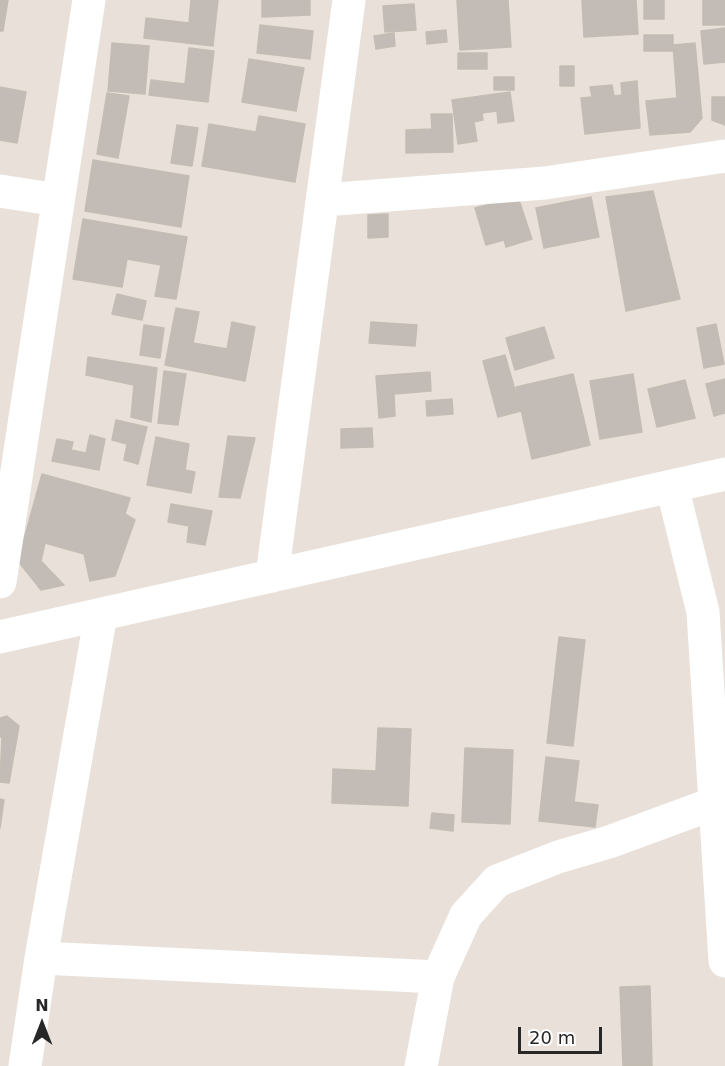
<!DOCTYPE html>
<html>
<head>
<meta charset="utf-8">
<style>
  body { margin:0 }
  #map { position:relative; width:725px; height:1066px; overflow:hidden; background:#e9e1d9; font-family:"DejaVu Sans",sans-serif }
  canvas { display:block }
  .north { position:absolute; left:12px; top:994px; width:60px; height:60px; -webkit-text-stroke:4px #fff; paint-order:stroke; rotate:0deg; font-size:16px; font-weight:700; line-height:24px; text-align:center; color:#272727 }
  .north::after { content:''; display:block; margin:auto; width:21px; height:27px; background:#272727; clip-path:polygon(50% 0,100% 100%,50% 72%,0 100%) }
  .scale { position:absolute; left:518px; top:1027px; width:84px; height:27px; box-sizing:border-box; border:3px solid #272727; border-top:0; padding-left:8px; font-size:18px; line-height:21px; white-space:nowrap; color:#272727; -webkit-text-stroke:4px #fff; paint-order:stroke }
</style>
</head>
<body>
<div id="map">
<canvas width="725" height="1066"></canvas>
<div class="north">N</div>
<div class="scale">20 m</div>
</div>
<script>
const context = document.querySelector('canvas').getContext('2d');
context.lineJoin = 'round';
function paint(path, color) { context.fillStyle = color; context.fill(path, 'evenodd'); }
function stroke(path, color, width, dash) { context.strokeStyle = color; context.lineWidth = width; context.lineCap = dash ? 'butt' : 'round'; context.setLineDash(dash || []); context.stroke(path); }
const building = new Path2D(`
  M0,0H8L3,31H0Z
  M191,0H218L213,46L144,38L146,18L189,23Z
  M262,0H310V15L262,17Z
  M457,0H508L511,47L460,50Z
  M582,0H636L638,34L584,37Z
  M644,0H664V19H644Z
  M703,0H725V25H703Z
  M414,4L416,30L385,32L383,6Z
  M260,25L313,31L310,59L257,53Z
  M725,28V62L704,64L701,31Z
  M446,30L447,42L427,44L426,32Z
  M394,33L395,46L376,49L374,36Z
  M644,35H673V51H644Z
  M112,43L149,46L145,94L108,91Z
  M695,43L702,118L690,132L650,135L646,101L677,98L673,45Z
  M189,48L214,51L208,102L149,95L151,80L185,84Z
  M458,53H487V69H458Z
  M249,59L304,68L296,111L242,102Z
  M560,66H574V86H560Z
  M494,77H514V90H494Z
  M637,81L640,128L585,134L581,98L592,97L590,87L612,85L614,96L622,95L621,83Z
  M0,87L26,92L17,143L0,140Z
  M510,92L514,121L498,123L497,111L482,113L483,120L474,122L477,141L458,144L452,100Z
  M107,93L129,96L118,158L97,154Z
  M712,97H725V125L712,120Z
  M431,114H452L453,152L406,153V130L432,129Z
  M259,116L305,124L295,182L202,166L209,124L256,132Z
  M177,125L198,128L192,166L171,163Z
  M93,160L189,176L181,227L85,211Z
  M653,191L680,299L626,311L606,197Z
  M518,197L532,239L506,247L494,203Z
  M591,197L599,237L544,248L536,208Z
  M494,203L504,240L486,245L475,208Z
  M388,214V237L368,238V215Z
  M83,219L187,237L176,299L155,296L161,265L127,259L122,287L73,279Z
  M117,294L146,301L142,320L112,314Z
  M176,308L199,312L193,343L227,349L232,322L255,327L245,381L165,365Z
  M371,322L417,325L415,346L369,343Z
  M716,324L724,364L704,368L697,328Z
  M144,325L164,328L160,358L140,355Z
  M544,327L554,358L515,370L506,338Z
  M505,355L521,411L498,417L483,361Z
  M88,357L157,368L151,422L131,417L134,385L86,375Z
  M164,371L186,374L178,425L158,423Z
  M430,372L431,391L394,394L395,416L379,418L376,376Z
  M573,374L590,445L532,459L516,387Z
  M633,374L642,432L600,439L590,381Z
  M725,379V413L714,416L706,384Z
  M685,380L695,418L657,427L648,389Z
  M452,399L453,414L427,416L426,401Z
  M116,420L147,427L138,464L124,460L127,444L112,440Z
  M372,428L373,447L341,448V429Z
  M90,435L105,439L99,470L52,461L57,439L73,442L71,450L86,453Z
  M228,436L255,438L240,498L219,497Z
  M156,437L189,444L185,470L195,472L191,493L147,485Z
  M42,474L130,498L125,514L135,520L115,576L90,581L84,554L45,543L41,561L64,585L41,590L18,561Z
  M171,504L212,511L205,545L187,542L189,526L168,522Z
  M559,637L585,640L573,746L547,743Z
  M7,716L19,726L9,783L0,782L2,736L0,737V718Z
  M378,728L411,729L408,806L332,803L333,769L376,771Z
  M465,748L513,750L510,824L462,822Z
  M546,757L579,761L574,802L598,805L595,827L539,821Z
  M0,799L4,800L0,828Z
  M432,813L454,815L453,831L430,828Z
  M650,986L652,1066H623L620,987Z`);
const minor = new Path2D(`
  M0,191L58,200
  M323,200L545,183L725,156
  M672,486L703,612L725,961
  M272,576L349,0
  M0,582L89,0
  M0,637L725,474
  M41,958L438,977
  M25,1066L41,958L101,614
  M421,1066L438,977L466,915L497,881L558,857L609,842L715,803`);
paint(building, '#c2bbb6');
stroke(building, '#c4bdb3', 1.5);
stroke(minor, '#fff', 33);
</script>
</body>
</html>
